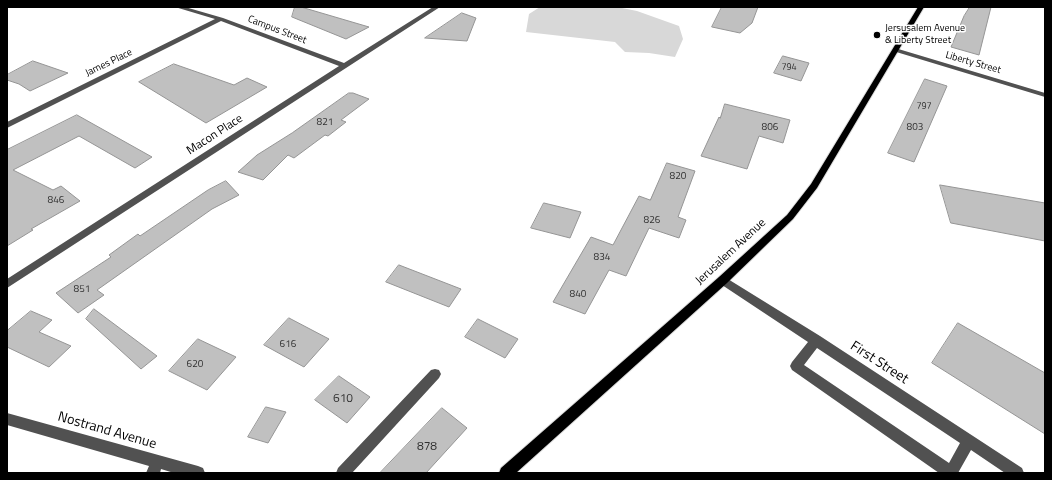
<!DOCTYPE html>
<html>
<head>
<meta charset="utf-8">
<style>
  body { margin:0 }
  #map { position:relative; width:1052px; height:480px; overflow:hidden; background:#fff; font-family:"Titillium Web",sans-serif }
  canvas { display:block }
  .frame { position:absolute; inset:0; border:8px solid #000; pointer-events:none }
</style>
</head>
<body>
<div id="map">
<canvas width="1052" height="480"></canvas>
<div class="frame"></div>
</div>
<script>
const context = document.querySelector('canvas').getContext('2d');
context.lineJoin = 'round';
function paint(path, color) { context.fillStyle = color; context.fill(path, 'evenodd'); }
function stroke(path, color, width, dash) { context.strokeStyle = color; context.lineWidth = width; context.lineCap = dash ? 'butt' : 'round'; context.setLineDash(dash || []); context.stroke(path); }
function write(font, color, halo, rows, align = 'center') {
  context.font = font + ' "Titillium Web",sans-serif'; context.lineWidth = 3; context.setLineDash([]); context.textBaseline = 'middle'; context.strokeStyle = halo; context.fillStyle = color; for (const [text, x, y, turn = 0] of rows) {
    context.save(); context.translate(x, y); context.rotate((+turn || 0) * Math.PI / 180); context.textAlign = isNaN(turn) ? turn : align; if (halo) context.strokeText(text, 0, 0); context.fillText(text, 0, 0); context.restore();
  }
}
const green = new Path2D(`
  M540,7H617L637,11L679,26L683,39L675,57L649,53L625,52L615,42L526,32L529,14Z`);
const building = new Path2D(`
  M295,7H301L369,27L346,39L292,17Z
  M722,7H758L752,23L740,33L712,27Z
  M970,7H991L979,55L951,47L964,16Z
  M462,13L476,18L467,41L425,38Z
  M783,56L809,63L801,81L774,73Z
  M33,61L68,73L30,91L19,84L7,80V75Z
  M174,64L234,85L247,78L267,87L206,123L139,82Z
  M925,79L947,86L914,162L888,153Z
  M349,93H353L369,99L341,120L346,122L328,136L325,135L294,158L288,155L263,180L238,172L257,155L292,133Z
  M725,104L790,120L783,143L759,136L747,169L701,156L719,117L720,118Z
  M77,115L152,157L135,168L79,136L13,170L53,190L61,186L80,201L31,229L33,230L7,246V150Z
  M667,163L695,171L678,217L686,220L679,238L649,228L626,276L609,270L585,314L553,302L591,237L613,245L639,196L650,200Z
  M226,181L239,195L212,209L97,290L104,295L78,313L56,293L111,257L109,255L138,234L140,236L208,190Z
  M940,185L1045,203V241L951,223Z
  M544,203L581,212L570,238L531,228Z
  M399,265L461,289L449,307L386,282Z
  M94,309L157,356L141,369L86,319Z
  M31,311L52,320L39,332L71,346L49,367L7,347V331Z
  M289,318L329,339L304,367L264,345Z
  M478,319L518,339L505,358L465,337Z
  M958,323L1045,373V434L932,363Z
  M198,339L236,357L207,390L169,371Z
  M339,376L370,397L347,423L315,400Z
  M266,407L286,412L268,443L248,437Z
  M442,408L467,428L426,473H380Z`);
const minor = new Path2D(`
  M175,7H185L223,18L344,63L433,7H440L7,288V279L339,66L221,21L7,128V122L215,19Z
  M895,48L1045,93V97L893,51V49Z
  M723,276L820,336L1022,468L1024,473H1005L971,450L958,473H939L792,370L790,366L792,362L808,342L719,283L718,280L719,277ZM817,348L960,443L949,463L804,365Z
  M435,369L439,370L441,374L439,378L352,473H336L338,468L431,370Z
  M7,413L198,466L203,468L205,473H174L161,469L160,473H146L149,466L7,425Z`);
const major = new Path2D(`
  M918,7H924L817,188L793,219L727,283L516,473H499L501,468L719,277L787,215L811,184Z`);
const markers = [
  [877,35,4,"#000"]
];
const farNumbernames = [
  ["794",789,68],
  ["797",924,107]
];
const farPoinames = [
  ["Jersusalem Avenue",885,29],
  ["& Liberty Street",885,41]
];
const farStreetnames = [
  ["Campus Street",277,30,21],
  ["James Place",109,63,-26],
  ["Liberty Street",973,63,16]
];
const numberNames = [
  ["821",325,123],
  ["806",770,128],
  ["803",915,128],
  ["820",678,177],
  ["846",56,201],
  ["826",652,221],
  ["834",602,258],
  ["851",82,290],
  ["840",578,295],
  ["616",288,345],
  ["620",195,365]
];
const streetNames = [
  ["Macon Place",215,135,-33],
  ["Jerusalem Avenue",731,252,-43]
];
const nearNumbernames = [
  ["610",343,399],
  ["878",427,447]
];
const nearStreetnames = [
  ["First Street",879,363,33],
  ["Nostrand Avenue",107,431,16]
];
paint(green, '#d8d8d8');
paint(building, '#c0c0c0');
stroke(building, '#959595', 1);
stroke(major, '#dbdbdb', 2);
paint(minor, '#515151');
paint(major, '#000');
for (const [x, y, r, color] of markers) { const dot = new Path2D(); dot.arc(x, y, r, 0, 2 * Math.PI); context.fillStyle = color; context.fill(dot); stroke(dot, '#fff', 1.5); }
write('9px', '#303030', null, farNumbernames);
write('10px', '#000', '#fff', farPoinames, 'left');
write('10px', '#000', '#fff', farStreetnames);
write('10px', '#303030', null, numberNames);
write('12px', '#000', '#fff', streetNames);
write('12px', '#303030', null, nearNumbernames);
write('14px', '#000', '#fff', nearStreetnames);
</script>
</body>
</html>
